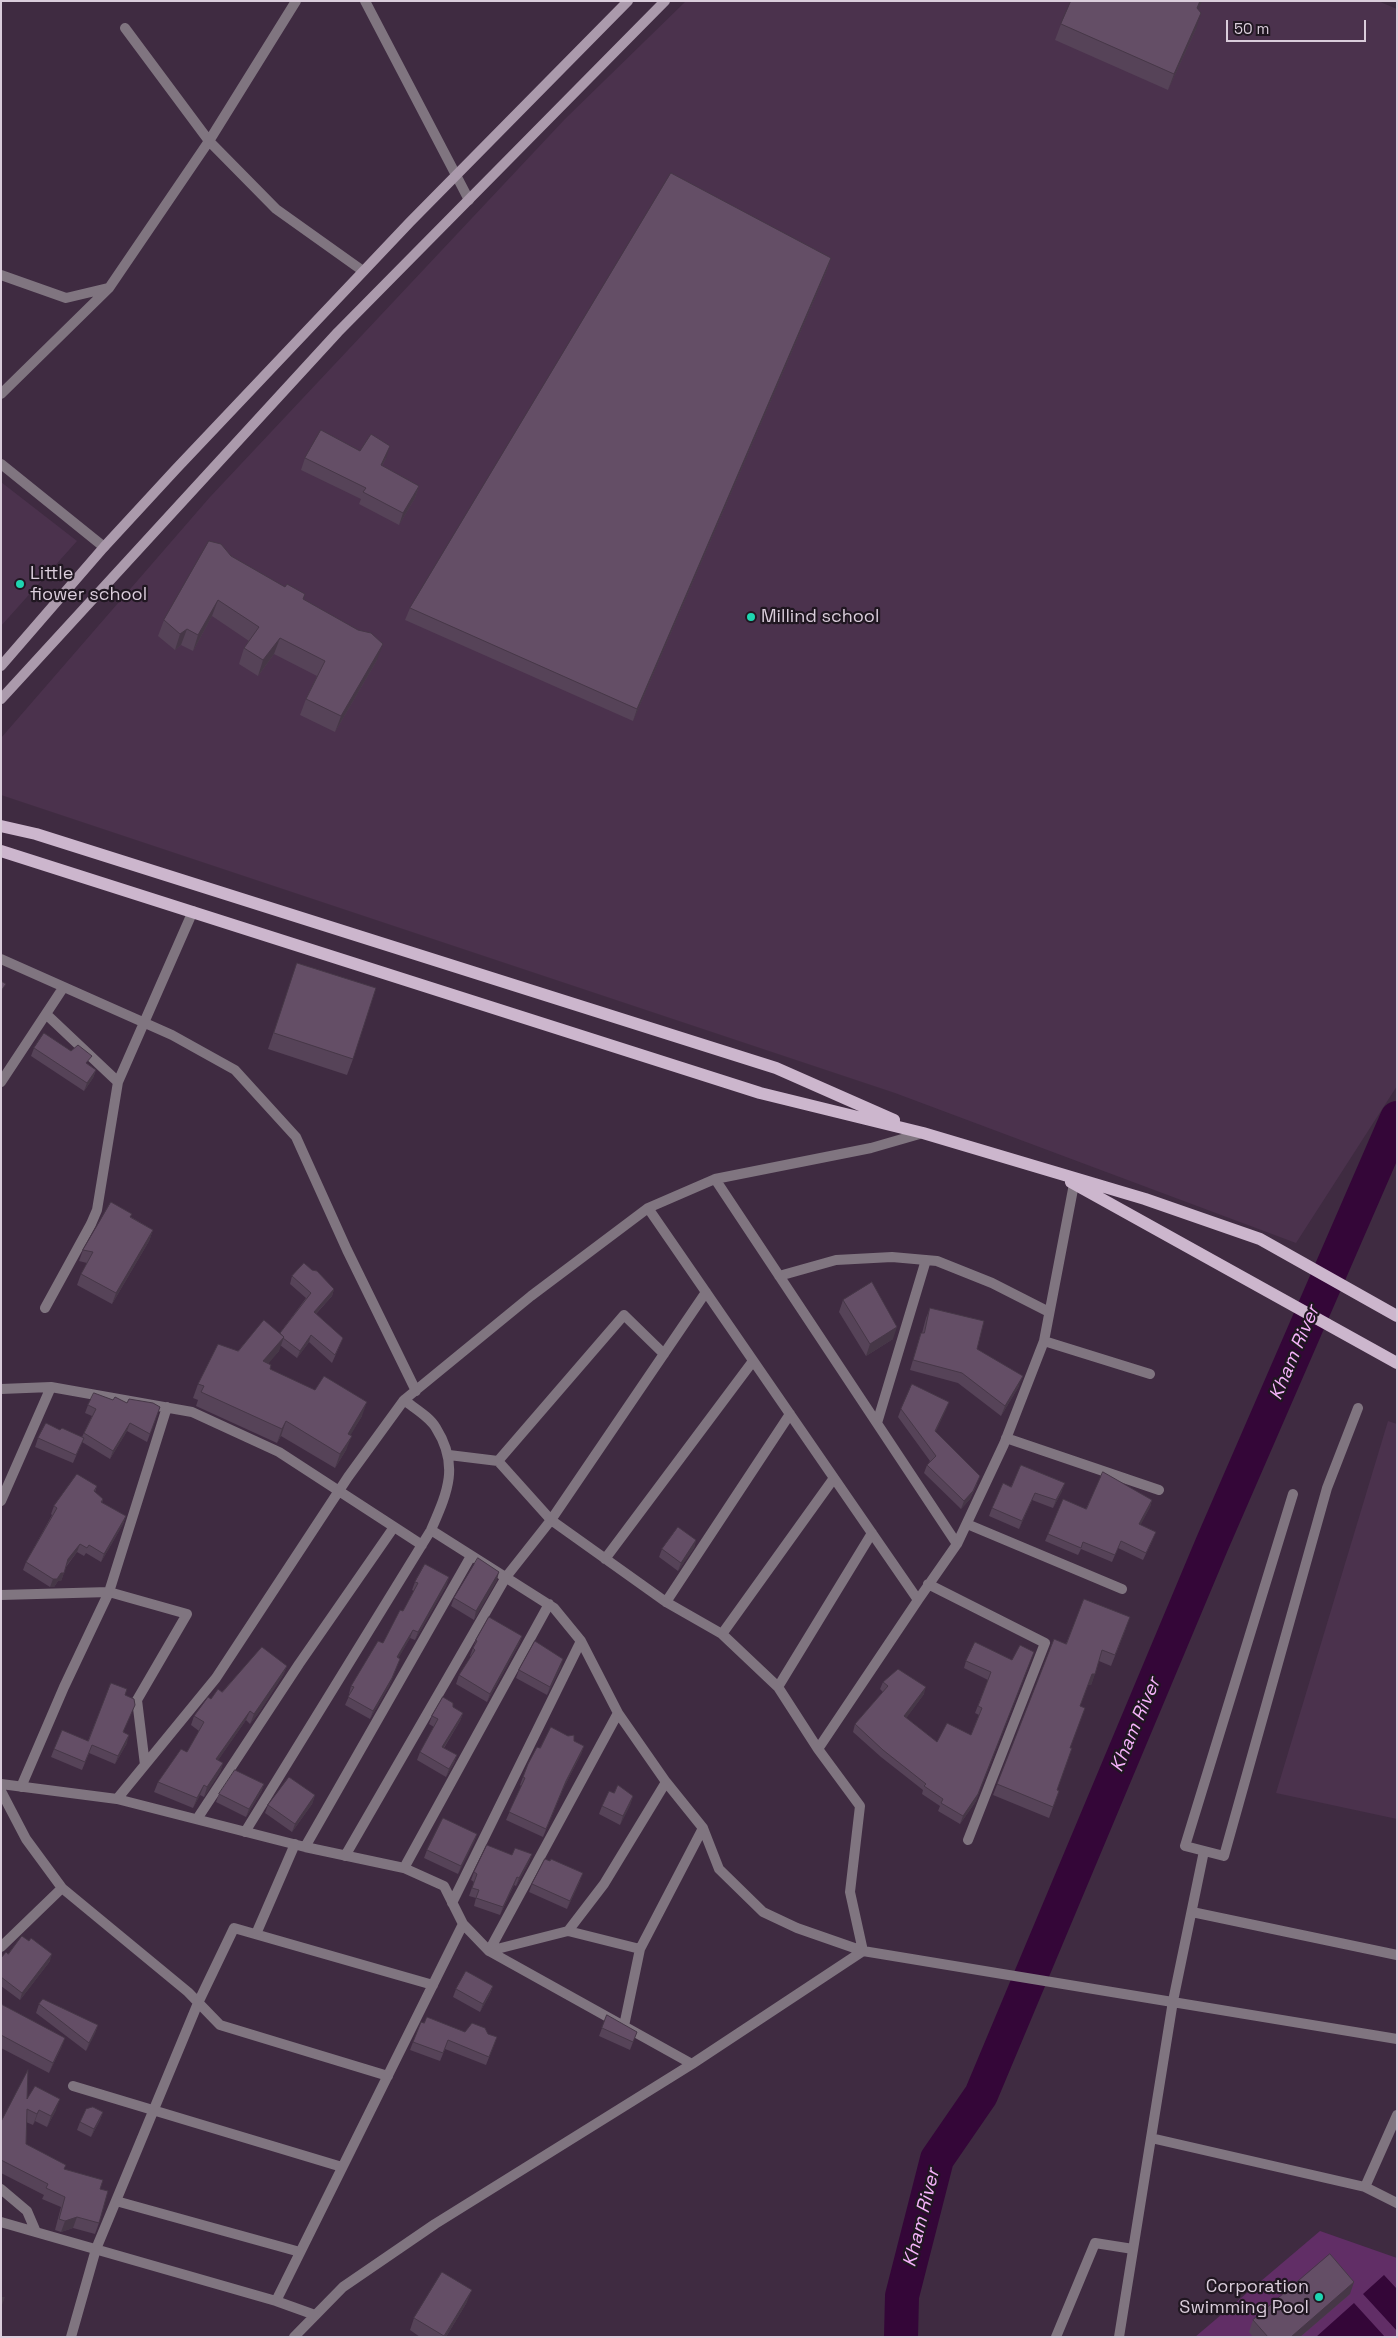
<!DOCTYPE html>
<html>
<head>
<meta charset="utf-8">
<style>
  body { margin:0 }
  #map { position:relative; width:1398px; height:2338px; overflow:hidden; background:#3f2b41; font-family:"Space Grotesk",sans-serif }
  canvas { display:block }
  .frame { position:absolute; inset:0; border:2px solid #dacddb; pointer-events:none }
  .scale { position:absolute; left:1226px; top:20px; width:140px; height:22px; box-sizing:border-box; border:2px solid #dacddb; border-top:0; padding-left:6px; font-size:15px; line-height:18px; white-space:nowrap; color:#dacddb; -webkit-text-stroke:4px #201721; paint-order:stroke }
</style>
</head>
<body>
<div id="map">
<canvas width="1398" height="2338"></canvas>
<div class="frame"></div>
<div class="scale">50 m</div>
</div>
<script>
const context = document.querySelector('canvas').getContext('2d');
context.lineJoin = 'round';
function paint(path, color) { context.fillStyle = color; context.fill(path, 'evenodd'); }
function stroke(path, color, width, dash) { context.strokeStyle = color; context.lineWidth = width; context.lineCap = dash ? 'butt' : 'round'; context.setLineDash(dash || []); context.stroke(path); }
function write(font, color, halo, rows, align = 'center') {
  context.font = font + ' "Space Grotesk",sans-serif'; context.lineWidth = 4.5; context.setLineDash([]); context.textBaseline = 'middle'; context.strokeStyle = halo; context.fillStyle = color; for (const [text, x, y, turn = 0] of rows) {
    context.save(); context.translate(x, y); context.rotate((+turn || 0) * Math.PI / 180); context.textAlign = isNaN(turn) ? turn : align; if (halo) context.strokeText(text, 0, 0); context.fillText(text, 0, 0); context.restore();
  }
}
const built = new Path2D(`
  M686,1H1378L1397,9V1086L1296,1243L895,1093L1,795V738L210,497L565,119Z
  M1,482L77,541L1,626Z
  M1388,1421L1397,1424V1819L1276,1793Z`);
const green = new Path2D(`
  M1320,2231L1397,2258V2337H1195Z`);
const water = new Path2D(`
  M1384,2275L1397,2289V2331L1363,2294Z
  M1354,2303L1385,2337H1316Z`);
const river = new Path2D(`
  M901,2337L902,2296L937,2159L981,2095L1212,1544L1397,1118`);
const street = new Path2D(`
  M365,1L469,200
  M125,28L209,141L276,209L363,271
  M1,275L66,298L108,288
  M1,394L109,288L209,141L296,1
  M1,464L104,547
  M1,959L172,1035L235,1070L296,1137L347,1250L416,1391
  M46,1014L118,1082
  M1,1082L63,988
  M715,1179L957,1544
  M648,1208L918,1600L818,1749L860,1806L850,1892L863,1951
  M779,1276L836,1260L892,1257L937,1261L992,1283L1049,1312
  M45,1308L91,1224L97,1210L118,1082L193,911
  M1044,1341L1150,1374
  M1,1389L51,1387L192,1412L279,1452L422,1545
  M877,1423L926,1260
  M1006,1438L1159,1490
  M449,1455L498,1461L551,1520L666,1602L722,1634L778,1687L818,1749
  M498,1461L624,1315L664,1354
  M1293,1494L1185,1846L1224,1856L1327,1488L1358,1408
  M1,1501L51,1387
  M967,1524L1122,1589
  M431,1530L554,1608L581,1641L618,1713L666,1782L703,1828L640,1949L624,2026
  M605,1559L753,1361
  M928,1584L1045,1643L968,1840
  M1,1595L109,1592L187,1614L137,1700L145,1765
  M918,1600L957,1544L1004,1444L1044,1341L1074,1184
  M666,1602L790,1414
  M722,1634L834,1478
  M778,1687L872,1533
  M1,1784L117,1799L305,1847L404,1868L444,1886L463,1924L489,1951L692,2064
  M21,1787L64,1687L109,1592L167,1407
  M1,1791L26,1839L62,1888L188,1992L220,2025L388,2076
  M117,1799L216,1678L348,1477L404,1400L531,1296L648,1208L715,1179L871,1148L923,1133
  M197,1819L299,1664L394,1527
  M703,1828L719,1869L763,1912L797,1928L863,1951
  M245,1832L431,1530C447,1493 460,1466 436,1428C430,1417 414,1408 404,1400
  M305,1847L471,1556
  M345,1856L506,1577L551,1520L706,1292
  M404,1868L549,1604
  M452,1903L581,1641
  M1192,1912L1397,1955
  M568,1931L640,1949
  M256,1934L295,1844
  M1,1947L62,1888
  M489,1951L618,1713
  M489,1951L568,1931L604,1884L666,1782
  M73,2086L342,2167
  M1151,2138L1365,2187L1397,2115
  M1365,2187L1397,2203
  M1,2189L27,2211L36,2232
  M116,2201L300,2252
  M1,2222L276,2301L315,2315
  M276,2301L463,1924
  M71,2337L96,2249L198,2003L234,1928L433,1985
  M294,2337L343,2287L435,2224L692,2064L863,1951L1397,2039
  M1056,2337L1095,2243L1133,2249
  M1119,2337L1173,2001L1204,1851`);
const secondary = new Path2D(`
  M1,666L104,547L176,469L410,222L628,1
  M1,699L338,332L665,1`);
const primary = new Path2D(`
  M1,826L36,834L776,1068L894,1120
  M1,851L760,1093L923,1133L1145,1199L1260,1239L1397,1316
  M1071,1182L1397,1363`);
const wall = new Path2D(`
  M1198,10L1196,29L1168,90L1055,40L1061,24Z
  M831,258L827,270L633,721L405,620L410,608Z
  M360,451L386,458L382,466L419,486L415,498L399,525L359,504L361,499L301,470L305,458Z
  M231,556L303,599L377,660L335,732L300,715L306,699L317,676L274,654L258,676L239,664L244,648L249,641L212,616L193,651L181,645L175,650L158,636L164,620Z
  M297,963L353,1059L347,1075L268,1049Z
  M34,1048L88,1064L96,1070L93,1078L84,1091L31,1056Z
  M131,1217L153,1230L149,1241L112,1304L77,1285L81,1274L87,1263L79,1261L83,1250Z
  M292,1276L334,1289L332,1296L316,1314L343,1338L332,1363L309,1342L297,1358L280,1345L279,1351L268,1363L270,1369L362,1416L350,1435L346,1450L335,1468L281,1436L277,1443L196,1406L198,1400L193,1398L198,1384L238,1351L280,1333L306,1298L290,1284Z
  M843,1300L893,1339L866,1356L839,1312Z
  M930,1308L1019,1386L1001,1416L958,1383L910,1370L918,1343L921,1333H922L926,1318Z
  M113,1400L127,1403L160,1407L147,1442L127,1431L110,1459L82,1442L73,1463L35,1447L38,1438L60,1430L82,1437L92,1416L85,1413L88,1405Z
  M949,1402L935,1432L977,1484L970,1499L961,1509L924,1473L927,1465L930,1461L898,1417L901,1409Z
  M97,1486L95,1492L103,1499L102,1503L126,1516L123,1524L101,1562L86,1553L84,1556L77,1552L66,1567L61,1581H58L54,1587H50L23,1570L26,1562L52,1515L51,1514L54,1506Z
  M1011,1487L1062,1491L1053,1508L1032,1500L1019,1529L989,1516L992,1508Z
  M1152,1500L1150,1507L1140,1525L1153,1539L1143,1560L1118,1548L1112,1562L1081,1549L1078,1555L1045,1541L1048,1534L1086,1509Z
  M696,1540L694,1548L678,1571L659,1557L662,1549Z
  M449,1577L446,1586L415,1640L410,1638L398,1658L400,1659L389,1686L370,1719L345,1705L350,1694H349L351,1686L383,1643L403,1611L414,1591L412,1590L415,1582Z
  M497,1580L474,1620L451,1606L454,1598Z
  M1126,1628L1111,1666L1099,1661L1091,1685H1088L1080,1706L1070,1748L1057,1790L1059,1791L1049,1818L993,1795L1054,1639L1066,1644Z
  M522,1636L519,1644L487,1702L456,1684L459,1675L471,1657L470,1656L476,1640Z
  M1012,1660L976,1801L960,1824L938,1811L940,1806L922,1794L923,1790L881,1757L853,1732L855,1724L883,1692L880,1689L883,1682L924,1694L906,1718L937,1742L971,1735L979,1715L975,1713L988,1680L964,1668L966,1661Z
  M287,1666L283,1675L260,1711L250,1724L246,1720L218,1760L223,1763L220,1772L204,1797L200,1795L193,1808L154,1792L158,1782L187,1752L199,1731L191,1725L194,1716L211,1699L222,1692Z
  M561,1667L547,1695L516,1678L519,1670Z
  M125,1695L124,1732L127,1743L115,1764L89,1753L82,1770L51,1757L54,1749L88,1741Z
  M453,1707L463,1713L460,1721L444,1748L457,1755L454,1763L446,1777L417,1760L420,1752L434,1727L429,1724L432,1716Z
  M574,1741L584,1746L581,1754L563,1789L543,1837L506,1820L521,1786L520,1785L523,1777Z
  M264,1784L261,1792L246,1817L216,1802L219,1794Z
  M614,1793L633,1796L630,1805L620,1825L599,1814L602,1806Z
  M315,1795L312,1804L292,1832L265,1813L268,1805Z
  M477,1834L474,1842L458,1874L424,1858L427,1850Z
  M532,1854L529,1862L516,1886L514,1885L500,1915L474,1906L476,1898L469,1896L474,1882L471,1880L474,1872L512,1855Z
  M580,1881L567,1909L529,1892L532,1884Z
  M8,1954L50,1961L20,2000L1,1986V1958Z
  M493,1986L490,1994L480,2012L453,1997L456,1989Z
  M1,2004L65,2038L61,2048L49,2073L1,2048Z
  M39,2004L98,2025L95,2033L86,2051L36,2013Z
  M607,2015L633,2042L630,2050L599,2036Z
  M424,2023L465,2032L488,2034L497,2037L486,2065L445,2049L440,2061L410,2050L413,2042Z
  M27,2099L56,2110L47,2127L35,2121L33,2125L26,2122V2144L64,2169L100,2189L99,2223L95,2234L73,2228L61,2232L55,2230L61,2207L42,2199L44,2195L1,2173V2122Z
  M103,2112L100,2120L91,2137L77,2130L80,2122Z
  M1350,2294L1300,2337H1253L1249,2332L1253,2320Z
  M467,2302L446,2337H420L410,2330L414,2318Z`);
const shadedWall = new Path2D(`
  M1200,1H1202L1200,6L1191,24Z
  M1201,13L1196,29L1168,90L1174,74Z
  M831,258L827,270L633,721L637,709Z
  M390,446L386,458L376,477L381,465Z
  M419,486L415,498L399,525L403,513Z
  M218,600L212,616L193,651L198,635Z
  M187,629L181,645L175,650L180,634Z
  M280,638L274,654L258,676L263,660Z
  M383,644L377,660L335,732L341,716Z
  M96,1070L93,1078L84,1091L87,1083Z
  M153,1230L149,1241L112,1304L116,1293Z
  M334,1289L332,1296L311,1319L314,1312Z
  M897,1327L893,1339L866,1356L870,1344Z
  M311,1335L309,1342L297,1358L300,1351Z
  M284,1337L279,1351L258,1376L263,1361Z
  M1023,1376L1019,1386L1001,1416L1005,1406Z
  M367,1402L362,1416L343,1448L348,1434Z
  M949,1402L946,1410L932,1440L935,1431Z
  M286,1421L281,1436L277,1443L282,1429Z
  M130,1423L127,1431L110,1459L113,1451Z
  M352,1436L346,1450L335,1468L340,1454Z
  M980,1476L970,1499L961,1509L964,1501Z
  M1065,1483L1062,1491L1053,1508L1056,1500Z
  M1035,1493L1032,1500L1019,1529L1022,1521Z
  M1152,1500L1150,1507L1137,1532L1139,1524Z
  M126,1516L123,1524L101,1562L104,1554Z
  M696,1540L694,1548L678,1571L681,1563Z
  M80,1544L77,1552L65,1567L68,1559Z
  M499,1572L497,1580L474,1620L476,1611Z
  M61,1573H64L61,1581H58L54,1587H50L53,1579Z
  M449,1577L446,1586L415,1640L418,1632Z
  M413,1630L410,1638L394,1666L397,1657Z
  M522,1636L519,1644L487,1702L490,1694Z
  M400,1659L389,1686L370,1719L373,1711Z
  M563,1659L561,1667L547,1695L550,1687Z
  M1031,1660L976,1801L960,1824L963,1816Z
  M287,1666L283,1675L260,1711L250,1724L254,1714Z
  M1092,1674H1095L1091,1685H1088Z
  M926,1687L924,1694L902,1724L904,1716Z
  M250,1711L246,1720L212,1769L216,1759Z
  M463,1713L460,1721L439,1755L442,1747Z
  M129,1735L127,1743L115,1764L118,1756Z
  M584,1746L581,1754L563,1789L543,1837L566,1781Z
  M457,1755L454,1763L446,1777L449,1769Z
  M223,1763L220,1772L204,1797L207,1787Z
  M264,1784L261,1792L246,1817L249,1809Z
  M204,1785L200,1795L193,1808L197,1798Z
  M315,1795L312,1804L292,1832L295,1824Z
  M633,1796L630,1805L620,1825L623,1816Z
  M477,1834L474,1842L458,1874L461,1866Z
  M532,1854L529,1862L516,1886L519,1878Z
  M583,1873L580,1881L567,1909L570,1901Z
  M517,1877L514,1885L500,1915L503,1907Z
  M52,1954L50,1961L20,2000L22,1993Z
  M493,1986L490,1994L480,2012L483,2004Z
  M98,2025L95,2033L86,2051L89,2043Z
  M65,2038L61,2048L49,2073L53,2063Z
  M60,2099L56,2110L47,2127L51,2116Z
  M39,2110L35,2121L33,2125L37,2114Z
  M103,2112L100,2120L91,2137L94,2129Z
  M77,2217L73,2228L61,2232L65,2221Z
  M1354,2282L1350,2294L1300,2337H1291Z
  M472,2290L467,2302L446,2337H444Z
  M1,2297H5L2,2305H1Z`);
const building = new Path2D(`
  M1071,1H1200L1197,8L1201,13L1174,74L1061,24Z
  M671,173L831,258L637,709L410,608Z
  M321,430L360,451L371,434L390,446L381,465L419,486L403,513L363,492L366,488L305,458Z
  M209,541L221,544L231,556L285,587L287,584L305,594L303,599L358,630L371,633L383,644L341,716L306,699L325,661L280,638L263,660L244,648L259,627L218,600L198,635L187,629L180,634L164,620Z
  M297,963L376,988L353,1059L274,1033Z
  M1,981L6,984L1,991Z
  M44,1033L71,1051L78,1045L92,1056L86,1063L96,1070L87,1083L34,1048Z
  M111,1202L132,1214L130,1217L153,1230L116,1293L81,1274L93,1252L83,1250Z
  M304,1263L312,1270L317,1271L334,1289L314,1312L343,1338L335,1355L311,1335L300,1351L283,1338L284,1337L280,1333L311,1293L292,1276Z
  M872,1282L897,1327L870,1344L843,1300Z
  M930,1308L984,1321L977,1349L1023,1376L1005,1406L962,1373L913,1360L921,1333H924Z
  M264,1320L284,1337L263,1361L271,1365L270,1369L315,1390L324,1376L367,1402L348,1434L352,1436L340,1454L286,1421L282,1429L201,1392L204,1386L198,1384L218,1344L238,1351Z
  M912,1384L949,1402L935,1431L980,1476L973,1491L964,1501L927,1465L936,1456L901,1409Z
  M94,1393L113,1400L115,1397L127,1403L129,1399L153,1403L160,1407L150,1434L130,1423L113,1451L84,1433L96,1409L88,1405Z
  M46,1423L60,1430L62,1428L84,1438L76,1455L38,1438Z
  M1021,1465L1065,1483L1056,1500L1035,1493L1022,1521L992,1508L1003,1483L1011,1487Z
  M1103,1472L1152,1500L1139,1524L1156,1532L1146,1553L1121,1541L1115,1555L1083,1542L1081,1548L1048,1534L1063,1499L1086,1509Z
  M77,1474L97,1486L94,1491L103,1499L101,1502L126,1516L104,1554L89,1545L87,1548L80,1544L68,1559L64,1573H61L57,1579H53L26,1562L57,1508L54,1506Z
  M678,1527L696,1540L681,1563L662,1549Z
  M478,1558L499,1572L476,1611L454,1598Z
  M425,1564L449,1577L418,1632L413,1630L397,1657L400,1659L392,1678L373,1711L348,1697L354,1687L351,1686L378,1641L383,1643L400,1610L403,1611L418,1583L415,1582Z
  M1084,1599L1130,1617L1115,1655L1102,1650L1095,1674H1092L1080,1706L1085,1708L1070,1748H1072L1057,1790L1059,1791L1053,1807L997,1784L1054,1639L1066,1644Z
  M489,1617L522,1636L490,1694L459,1675L475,1650L473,1648L477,1641L476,1640Z
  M535,1641L563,1659L550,1687L519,1670Z
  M975,1642L1012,1660L1020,1645L1034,1652L978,1794L963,1816L941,1803L943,1799L924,1786L926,1784L883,1750L855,1724L888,1686L883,1682L898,1669L926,1687L904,1716L937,1742L947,1723L971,1735L982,1708L978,1706L991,1672L966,1661Z
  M262,1647L287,1666L263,1701L254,1714L250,1711L216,1759L223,1763L207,1787L204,1785L197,1798L158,1782L181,1749L187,1752L204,1722L194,1716L208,1697L211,1699L218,1689L222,1692Z
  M111,1683L127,1689L125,1695L134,1699L135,1705L123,1732L129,1735L118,1756L92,1745L85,1762L54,1749L62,1730L88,1741Z
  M443,1697L453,1703V1707L463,1713L442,1747L457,1755L449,1769L420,1752L438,1719L432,1716Z
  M551,1727L568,1736L574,1735V1741L584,1746L566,1781L546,1829L509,1812L525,1778L523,1777L528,1764L537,1747L540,1748Z
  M235,1770L264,1784L249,1809L219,1794Z
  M289,1777L315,1795L295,1824L268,1805Z
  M618,1785L633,1796L623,1816L602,1806L609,1791L614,1793Z
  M443,1818L477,1834L461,1866L427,1850Z
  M487,1845L512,1855L515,1848L532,1854L519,1878L517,1877L503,1907L476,1898L479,1890L472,1888L477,1874L474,1872Z
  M545,1859L550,1861L551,1859L583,1873L570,1901L532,1884Z
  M22,1936L29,1941L31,1938L52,1954L22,1993L1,1977V1958L6,1952L8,1954Z
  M466,1971L493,1986L483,2004L456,1989Z
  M43,1999L98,2025L89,2043L39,2004Z
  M1,2004L65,2038L53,2063L1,2035Z
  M607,2015L637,2032L633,2042L602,2028Z
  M427,2017L465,2032L472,2023L485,2028L488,2034L497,2037L489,2057L448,2040L443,2053L413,2042L421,2022L424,2023Z
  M28,2070L27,2099L35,2086L60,2099L51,2116L39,2110L37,2114L27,2109L26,2144L66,2165L64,2169L103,2180L100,2189L108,2191L99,2223L77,2217L65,2221L59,2219L65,2197L46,2188L48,2184L1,2160V2122Z
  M93,2107L103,2112L94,2129L80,2122L86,2109Z
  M1330,2254L1354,2282L1291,2337H1268L1253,2320Z
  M442,2272L472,2290L444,2336L414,2318Z`);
const markers = [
  [20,584,5,"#1ed5b1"],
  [751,617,5,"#1ed5b1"],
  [1319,2297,5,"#1ed5b1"]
];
const poiNames = [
  ["Little",30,574],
  ["fiower school",30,595],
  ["Millind school",761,617],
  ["Corporation",1309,2287,"right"],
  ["Swimming Pool",1309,2308,"right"]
];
const waterNames = [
  ["Kham River",1295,1353,-67],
  ["Kham River",1136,1725,-67],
  ["Kham River",922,2218,-76]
];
paint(built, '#4b324d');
paint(green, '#612e66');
paint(water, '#340638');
stroke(river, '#340638', 34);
stroke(street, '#807580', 10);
stroke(secondary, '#ab9aac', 10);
stroke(primary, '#ccb6cd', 12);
paint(wall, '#564358');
paint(shadedWall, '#463747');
paint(building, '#644e66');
stroke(building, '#463747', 1);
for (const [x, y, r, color] of markers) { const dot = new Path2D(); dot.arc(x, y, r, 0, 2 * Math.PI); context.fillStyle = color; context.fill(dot); stroke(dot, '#201721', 2); }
write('18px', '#dacddb', '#201721', poiNames, 'left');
write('italic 19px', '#f6b3fb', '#201721', waterNames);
</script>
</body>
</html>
